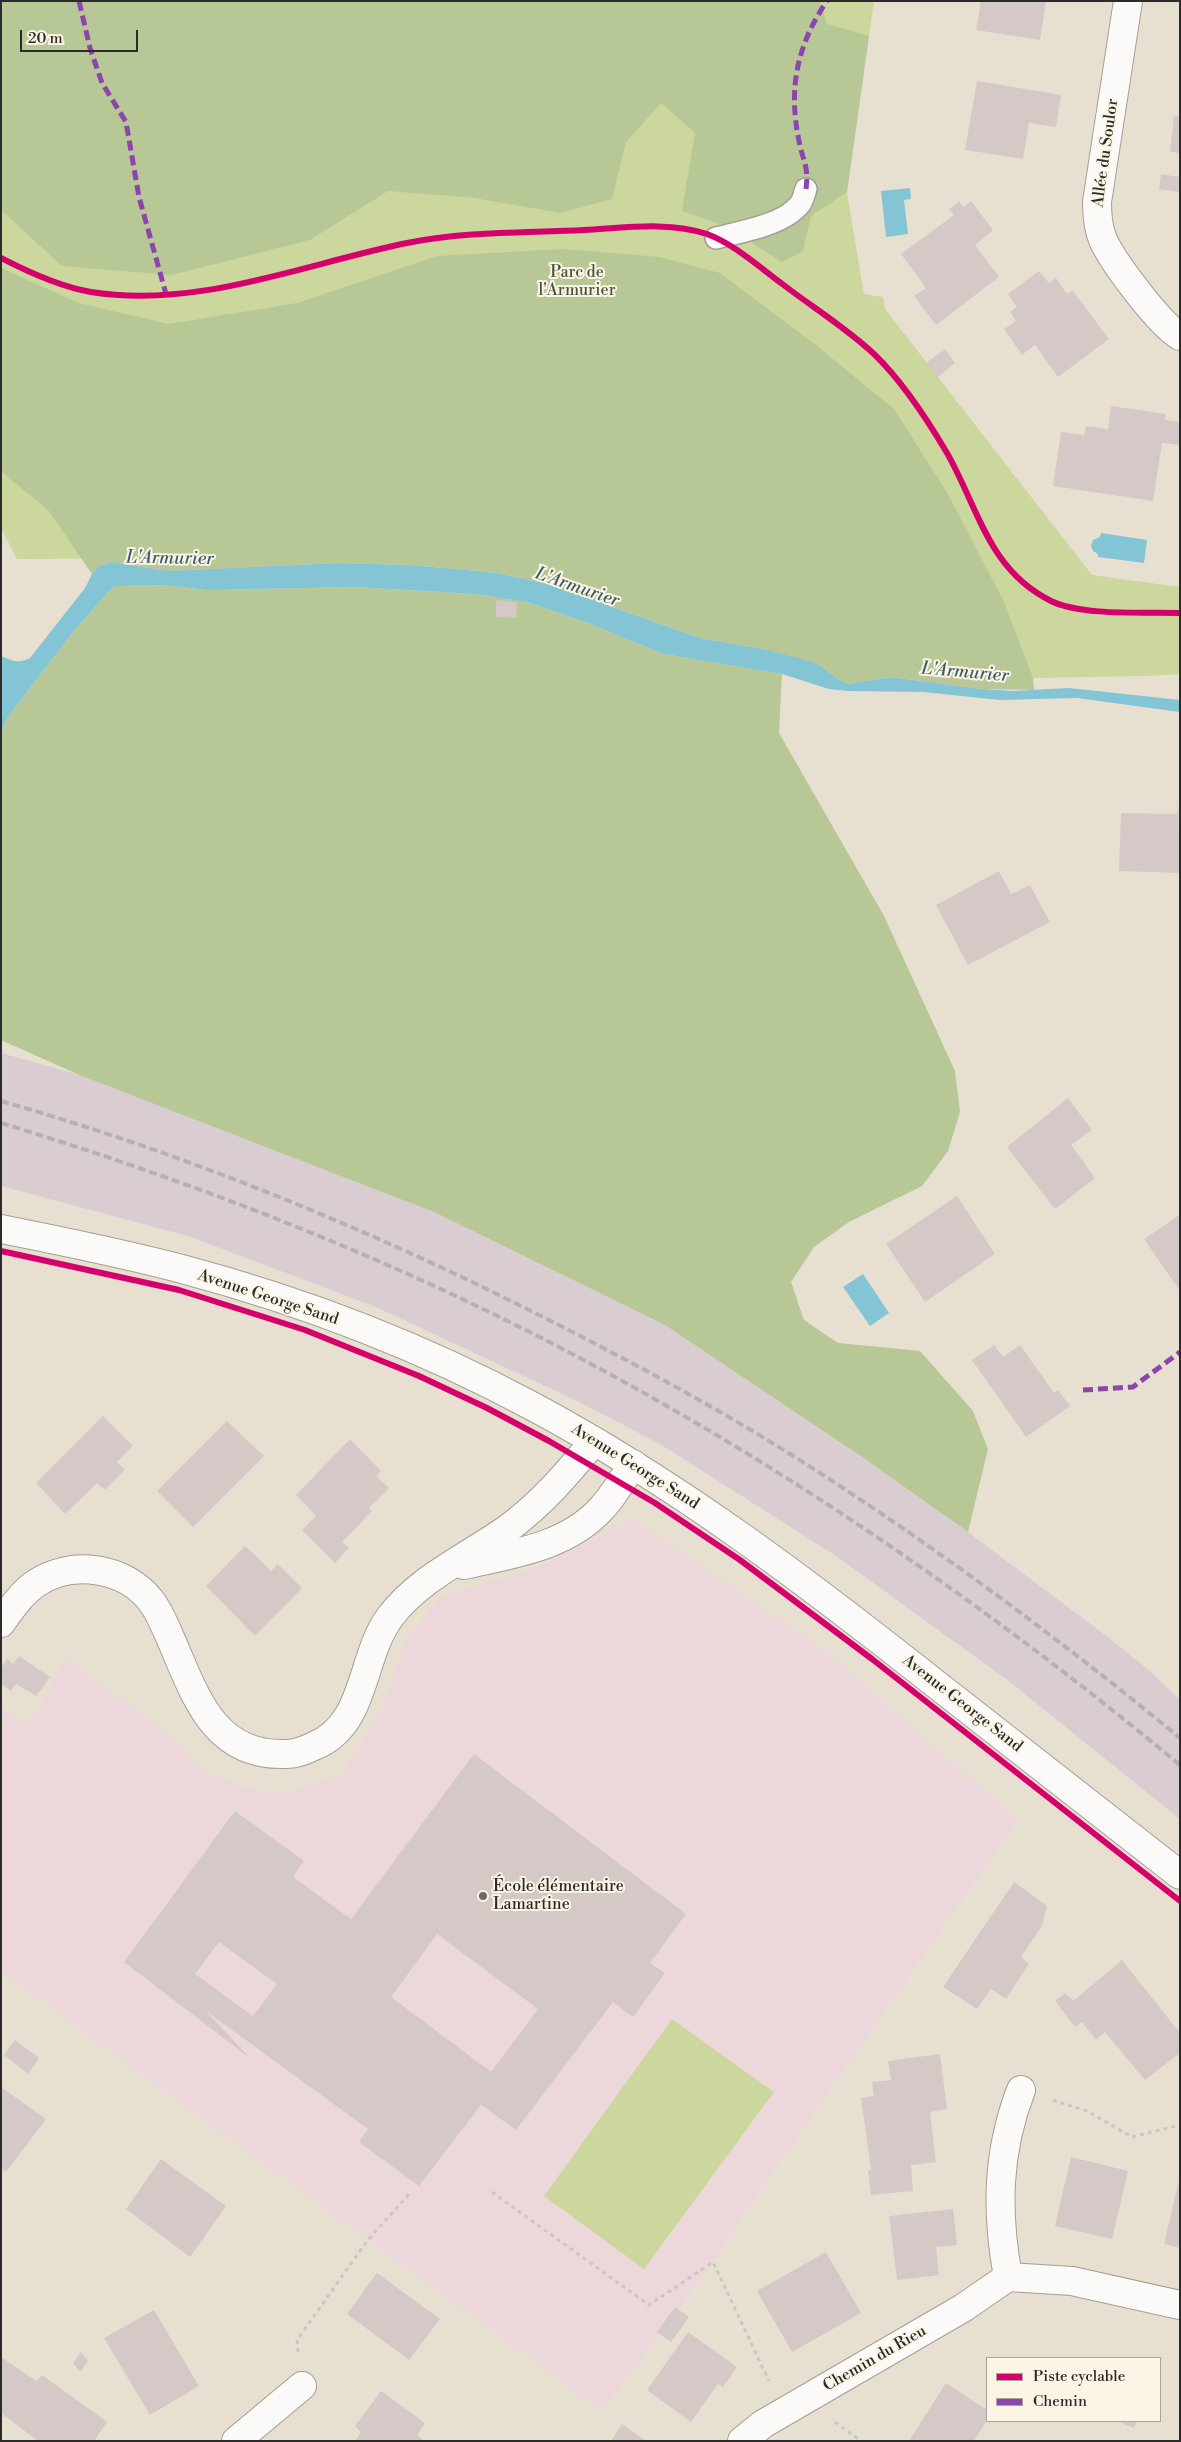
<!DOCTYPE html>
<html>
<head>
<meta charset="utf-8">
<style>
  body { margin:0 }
  #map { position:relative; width:1181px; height:2442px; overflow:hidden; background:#e7e0d0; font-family:"Libre Bodoni",serif }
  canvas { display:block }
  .frame { position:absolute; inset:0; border:2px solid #2b2b2b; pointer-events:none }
  .legend { position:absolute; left:986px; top:2357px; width:175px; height:65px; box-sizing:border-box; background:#fcf5e5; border:1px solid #a8a49b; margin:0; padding:6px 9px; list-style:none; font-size:15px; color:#2b2b2b }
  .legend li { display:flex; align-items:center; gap:10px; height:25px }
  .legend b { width:25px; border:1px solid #a8a49b }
  .scale { position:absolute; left:20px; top:30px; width:118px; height:22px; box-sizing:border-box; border:2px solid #2b2b2b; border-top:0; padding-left:6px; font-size:15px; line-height:18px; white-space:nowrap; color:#2b2b2b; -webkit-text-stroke:4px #fcf5e5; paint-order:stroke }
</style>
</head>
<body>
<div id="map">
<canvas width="1181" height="2442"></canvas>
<div class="frame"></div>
<ul class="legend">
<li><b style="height:6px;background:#d6006c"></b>Piste cyclable</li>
<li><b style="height:6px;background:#8e44ad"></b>Chemin</li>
</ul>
<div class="scale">20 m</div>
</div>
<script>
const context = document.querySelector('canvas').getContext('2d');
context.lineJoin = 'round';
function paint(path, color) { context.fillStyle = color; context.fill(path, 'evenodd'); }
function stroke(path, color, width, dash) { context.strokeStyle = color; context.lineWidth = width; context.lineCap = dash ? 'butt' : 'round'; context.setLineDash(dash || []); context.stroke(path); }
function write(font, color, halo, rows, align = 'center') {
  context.font = font + ' "Libre Bodoni",serif'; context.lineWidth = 4; context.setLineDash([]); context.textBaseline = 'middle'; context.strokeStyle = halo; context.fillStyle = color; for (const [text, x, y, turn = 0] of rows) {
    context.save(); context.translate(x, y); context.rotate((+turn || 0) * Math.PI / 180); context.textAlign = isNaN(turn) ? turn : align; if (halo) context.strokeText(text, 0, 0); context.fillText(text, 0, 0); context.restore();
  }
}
const built = new Path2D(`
  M633,1519L823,1649L1018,1820L766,2182L713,2262L602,2411L1,1971V1709L25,1725L41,1707L64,1658L179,1741L205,1771L247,1789L287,1792L342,1775L384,1706L408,1635L443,1596L539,1567Z`);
const industrial = new Path2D(`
  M1,1053L77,1074L388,1192L434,1212L665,1325L865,1459L968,1532L1104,1634L1150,1671L1180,1700V1819L1006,1679L836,1556L660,1444L577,1401L376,1307L188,1236L1,1186Z`);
const green = new Path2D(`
  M1,1H874L847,192L864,294L883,297L885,309L1092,575L1180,587V674L1145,676L924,680L521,557L17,559L1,528Z
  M672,2019L774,2092L644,2269L544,2196Z`);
const forest = new Path2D(`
  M1,1H820L827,24L869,36L847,192L811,216L803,251L782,262L723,225L682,211L695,133L661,103L626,142L612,199L560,213L475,198L388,191L310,240L171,275L62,266L1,210Z
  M564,249L659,257L720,273L816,345L895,410L949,496L1004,602L1033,678L1034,690L981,689L891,677L848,684L835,677L821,666L769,650L700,638L548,584L498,573L412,565L336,563L168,571L111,562L99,566L92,574L49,511L1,471V268L79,303L169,324L297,303L437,256Z
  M164,585L207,590L356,587L474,594L527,602L588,623L664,654L782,674L779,733L884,916L955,1071L960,1112L948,1151L922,1186L849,1222L814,1247L791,1282L804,1320L838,1343L920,1351L973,1411L988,1449L968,1532L865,1459L665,1325L434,1212L77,1074L1,1040V732L8,717L73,632L110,590L116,586Z`);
const water = new Path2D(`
  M910,188L911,199L904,200L908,234L886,237L881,191Z
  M1101,533L1147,540L1144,563L1098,557V554L1093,551L1091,546L1093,540L1100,537Z
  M111,562L168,571L336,563L412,565L498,573L548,584L700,638L769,650L809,661L821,666L835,677L848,684L891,677L981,689L1014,691L1069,688L1180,700V712L1077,698L1000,700L923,692L848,691L829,689L782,674L664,654L588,623L527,602L474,594L356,587L207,590L164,585L116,586L110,590L73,632L8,717L1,732V656C13,661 18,664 30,658L85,588L92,574L99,566Z
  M863,1274L889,1313L870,1326L843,1287Z`);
const building = new Path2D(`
  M981,1H1046L1040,40L976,30Z
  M977,81L1061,95L1056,127L1029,123L1023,159L965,150Z
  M1174,116L1180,117V153L1170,152Z
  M1161,174L1180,177V192L1159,189Z
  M959,201L963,207L971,201L993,230L975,245L999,277L936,325L914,296L926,288L901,254L954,215L949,209Z
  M1039,271L1049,283L1056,278L1067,294L1073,291L1109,339L1058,377L1035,345L1022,355L1004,329L1016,321L1010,312L1017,307L1008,294Z
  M945,349L955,363L938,377L926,363Z
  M1111,406L1166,414L1165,420L1180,422L1179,445L1162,443L1153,501L1053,486L1061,432L1084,435L1086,426L1108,429Z
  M496,600L517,602L516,618L496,617Z
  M1178,802L1180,873L1119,871L1121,813L1177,814Z
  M999,871L1011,894L1030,885L1050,922L968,965L936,905Z
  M1068,1098L1092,1130L1071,1145L1095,1178L1055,1209L1007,1147Z
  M957,1196L995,1254L925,1302L886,1244Z
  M1178,1216H1180V1291L1144,1239Z
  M994,1345L1003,1357L1020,1345L1054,1393L1058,1390L1070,1406L1026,1437L972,1360Z
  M103,1416L133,1446L117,1462L125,1470L105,1490L97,1483L65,1514L36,1483Z
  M227,1421L264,1456L193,1527L157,1491Z
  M350,1439L381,1471L376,1476L389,1488L369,1508L372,1511L342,1542L349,1548L335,1563L302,1530L316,1516L296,1495Z
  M245,1546L271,1571L278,1564L302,1588L255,1636L206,1586Z
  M19,1656L50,1677L36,1696L16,1684L11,1691L1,1684V1668L7,1659L13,1664Z
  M474,1754L686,1914L650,1963L665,1973L633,2017L613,2002L516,2130L481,2105L419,2186L359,2142L368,2129L206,2011L251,2059L124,1962L235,1811L304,1861L293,1877L351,1919ZM437,1934L538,2009L491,2072L391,1997ZM219,1942L277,1984L253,2016L195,1974Z
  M1014,1882L1047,1906L1042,1926L1021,1957L1029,1964L1006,1999L991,1989L977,2009L943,1987Z
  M1122,1960L1180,2033V2053L1145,2080L1105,2032L1096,2040L1082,2022L1075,2027L1055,2001L1065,1993L1073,2001Z
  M15,2040L39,2058L28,2074L4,2055Z
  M940,2054L947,2109L930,2112L936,2162L911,2165L913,2191L871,2195L868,2170H871L861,2098L874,2096L872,2082L891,2080L888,2061Z
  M1,2087L46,2119L6,2172L1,2168Z
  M1071,2157L1128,2171L1112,2239L1055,2226Z
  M161,2159L226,2206L190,2257L126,2209Z
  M1180,2176V2248L1164,2244Z
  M953,2209L957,2245L936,2247L939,2275L897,2280L889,2216Z
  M826,2252L861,2313L792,2352L757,2291Z
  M377,2273L440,2319L409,2360L347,2314Z
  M675,2307L689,2317L671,2342L657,2332Z
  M154,2310L199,2386L150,2415L104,2338Z
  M688,2332L737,2367L723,2387L718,2384L691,2422L647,2390Z
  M81,2352L88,2361L80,2372L73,2363Z
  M1,2357L36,2381L42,2375L107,2422L94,2441H38L1,2413Z
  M946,2383L987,2410V2420L974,2441H909Z
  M381,2391L425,2423L417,2435L424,2441H355L361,2432L355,2426Z
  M1117,2421H1137L1134,2428Z
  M622,2424L646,2441H611Z`);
const path = new Path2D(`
  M1053,2100L1087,2111L1132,2137L1180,2125
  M492,2192L649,2305L713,2262L769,2381
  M298,2352L297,2340L367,2241L409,2194
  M835,2422L861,2441`);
const lane = new Path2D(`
  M716,238C740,232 784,225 800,204C803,201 804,194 806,189`);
const street = new Path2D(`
  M1128,1L1097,202C1097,215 1098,228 1103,240C1113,262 1159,324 1180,336
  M464,1565C512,1554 567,1547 602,1508C614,1495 623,1479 633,1464
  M1,1623C11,1609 21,1594 35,1584C71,1559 125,1567 151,1601C159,1611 164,1624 169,1635C194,1691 211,1757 286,1754C295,1754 306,1750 314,1746C367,1725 360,1657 390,1617C420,1577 470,1556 510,1527C543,1502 568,1473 594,1441
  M1008,2277C996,2212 997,2152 1021,2090
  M236,2441L302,2386
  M742,2441L763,2424L963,2308L1008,2277L1072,2281L1180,2305`);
const secondary = new Path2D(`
  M1,1229C61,1241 122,1253 182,1269C302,1301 422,1347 532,1406C678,1484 808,1583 937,1685C1018,1748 1099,1811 1180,1875`);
const rail = new Path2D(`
  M1,1101C203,1159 398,1241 584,1338C648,1371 712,1406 774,1444C916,1532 1051,1632 1180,1738
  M1,1123C145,1167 284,1218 421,1280C695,1404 948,1573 1180,1765`);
const quiet = new Path2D(`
  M79,1L90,48L102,83L126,122L139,197L166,294
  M806,189C809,166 803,162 799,141C788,88 797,45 827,1
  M1083,1390L1133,1387L1180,1352`);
const cycleway = new Path2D(`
  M1,258C28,272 60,287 91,292C199,309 303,264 407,243C465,231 525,233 584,230C623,228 669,221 707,234C734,244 758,266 781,283C812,307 845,327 874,354C902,381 927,419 947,453C978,507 988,570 1051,601C1082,616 1144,612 1180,613
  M1,1251L179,1290L305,1330L419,1376L487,1408L549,1441L655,1503L740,1560L872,1659L1180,1901`);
const markers = [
  [483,1896,5,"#6d6a65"]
];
const streetNames = [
  ["Allée du Soulor",1106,153,-82],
  ["Avenue George Sand",268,1298,18],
  ["Avenue George Sand",635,1467,32],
  ["Avenue George Sand",962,1704,38],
  ["Chemin du Rieu",875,2359,-30]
];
const parkNames = [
  ["Parc de",577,273],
  ["l'Armurier",577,291]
];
const poiNames = [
  ["École élémentaire",493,1887],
  ["Lamartine",493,1905]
];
const waterNames = [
  ["L'Armurier",170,559,1],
  ["L'Armurier",577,588,19],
  ["L'Armurier",965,673,5]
];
paint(built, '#ecd7db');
paint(industrial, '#d9cdd1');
paint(green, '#ccd79e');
paint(forest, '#b7c796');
paint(water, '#83c5d4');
paint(building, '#d5c9c8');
stroke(lane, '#a39f96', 24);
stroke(street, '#a39f96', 30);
stroke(secondary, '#a39f96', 30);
stroke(path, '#c9c7c4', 3, [4, 4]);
stroke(lane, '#fbfaf8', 21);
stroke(street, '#fbfaf8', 28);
stroke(secondary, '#fbfaf8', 28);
stroke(rail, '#b3b2b0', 4, [8, 4]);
stroke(quiet, '#8e44ad', 5, [10, 5]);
stroke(cycleway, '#d6006c', 6);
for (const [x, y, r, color] of markers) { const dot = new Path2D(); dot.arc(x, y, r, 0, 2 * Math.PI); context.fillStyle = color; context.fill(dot); stroke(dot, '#fcf5e5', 2); }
write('16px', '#2b2b2b', '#fcf5e5', streetNames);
write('16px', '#4e543e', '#fcf5e5', parkNames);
write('16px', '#2b2b2b', '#fcf5e5', poiNames, 'left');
write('italic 18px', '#3b5d67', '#fcf5e5', waterNames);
</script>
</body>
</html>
